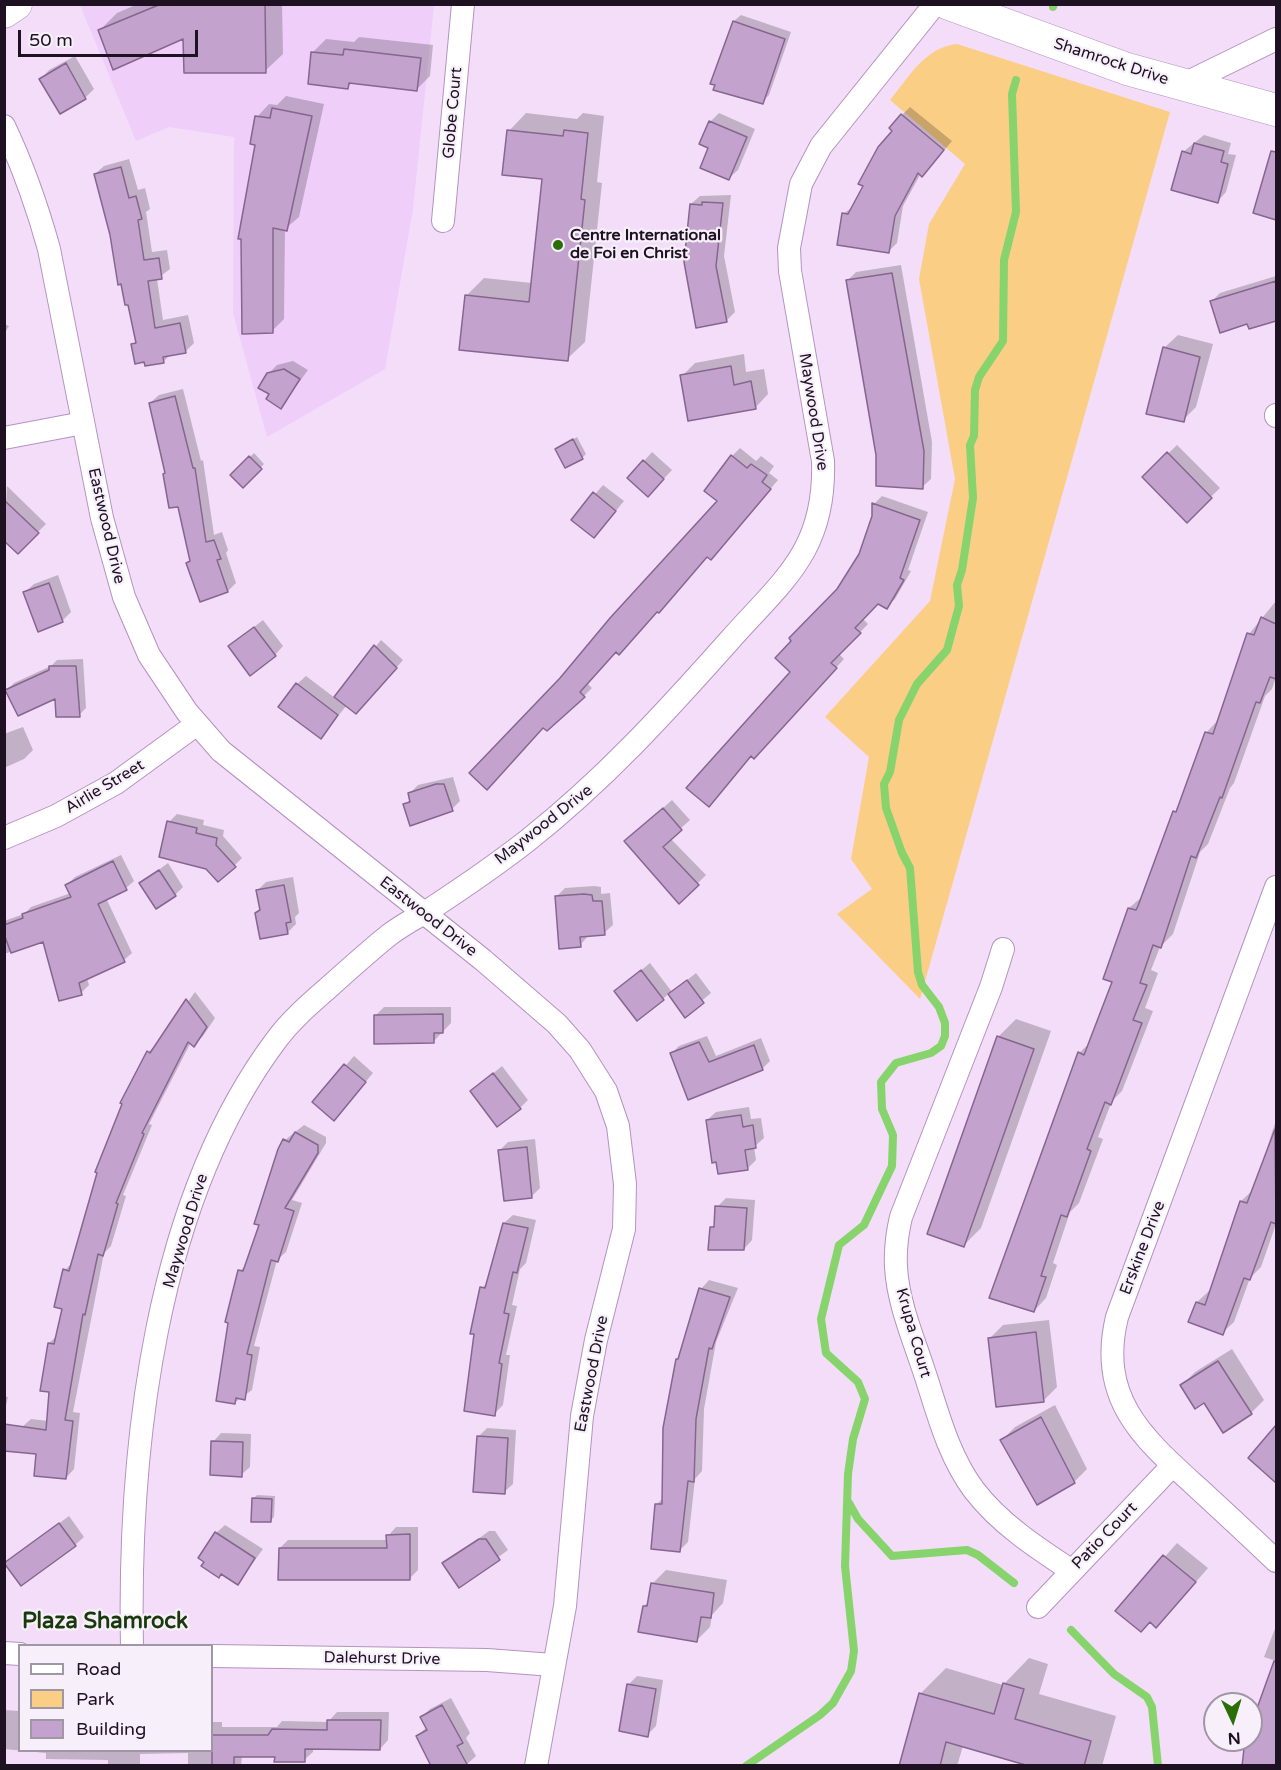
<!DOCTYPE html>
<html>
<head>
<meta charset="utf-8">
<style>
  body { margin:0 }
  #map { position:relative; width:1281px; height:1770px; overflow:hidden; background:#f3ddf9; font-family:"Varela Round",sans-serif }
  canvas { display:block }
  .frame { position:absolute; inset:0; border:6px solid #1e1222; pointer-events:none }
  .legend { position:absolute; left:18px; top:1644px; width:195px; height:108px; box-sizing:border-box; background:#f7f0fa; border:2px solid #a097a4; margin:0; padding:8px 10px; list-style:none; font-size:18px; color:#1e1222 }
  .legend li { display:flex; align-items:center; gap:12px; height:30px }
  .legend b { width:30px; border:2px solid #a097a4 }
  .north { position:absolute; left:1203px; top:1692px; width:60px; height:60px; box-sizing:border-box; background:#f7f0fa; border:2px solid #a097a4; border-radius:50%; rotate:176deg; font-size:16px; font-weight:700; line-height:24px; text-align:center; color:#1e1222 }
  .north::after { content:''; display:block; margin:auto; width:21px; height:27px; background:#2b6e05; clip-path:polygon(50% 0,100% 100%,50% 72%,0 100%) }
  .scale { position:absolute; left:18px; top:30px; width:180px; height:27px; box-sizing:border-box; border:3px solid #1e1222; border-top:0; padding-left:8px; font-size:18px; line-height:21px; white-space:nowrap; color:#1e1222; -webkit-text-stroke:4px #f7f0fa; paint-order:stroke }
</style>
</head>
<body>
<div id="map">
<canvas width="1281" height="1770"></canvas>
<div class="frame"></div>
<ul class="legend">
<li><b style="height:8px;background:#fff"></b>Road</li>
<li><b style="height:16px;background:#fbce85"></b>Park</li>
<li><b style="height:16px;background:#c3a2ce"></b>Building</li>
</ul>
<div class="north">N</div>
<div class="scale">50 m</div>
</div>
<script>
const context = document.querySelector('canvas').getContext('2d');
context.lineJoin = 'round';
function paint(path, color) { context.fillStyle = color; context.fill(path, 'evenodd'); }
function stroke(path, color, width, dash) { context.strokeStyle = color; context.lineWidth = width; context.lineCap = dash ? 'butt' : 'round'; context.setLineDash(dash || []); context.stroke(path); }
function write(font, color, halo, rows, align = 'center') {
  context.font = font + ' "Varela Round",sans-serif'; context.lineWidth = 4.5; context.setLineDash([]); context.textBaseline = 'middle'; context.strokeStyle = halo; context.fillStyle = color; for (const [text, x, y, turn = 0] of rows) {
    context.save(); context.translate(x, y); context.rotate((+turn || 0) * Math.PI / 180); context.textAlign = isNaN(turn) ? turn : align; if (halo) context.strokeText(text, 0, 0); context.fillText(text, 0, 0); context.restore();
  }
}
const built = new Path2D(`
  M80,5H434L413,209L385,369L267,437L233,313L234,137L169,127L136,141Z`);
const green = new Path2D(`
  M957,44L1170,112L920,999L837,914L872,889L851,859L869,757L825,717L930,601L955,479L919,279L929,224L965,164L890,100C910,76 924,48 957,44Z`);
const shadow = new Path2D(`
  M138,4H282L283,54L265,71L184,37L100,30L117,13Z
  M741,15L791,32L769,95L762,102L734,21Z
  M359,37L433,45L430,76L417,89L352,82L348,87L313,52L326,39L354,42Z
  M75,56L94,89L86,97L60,112L41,79L49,70Z
  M286,96L324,104L299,217L285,229L284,319L272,331L257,117L269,104L277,105Z
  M910,107L952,141L931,166L921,173L903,206L897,243L889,251L843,214L854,206L902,115Z
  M526,113L577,119L583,113L604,116L597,182L602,183L585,342L567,359L466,296L484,278L532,283L543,177L509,131Z
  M719,113L755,129L738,170L729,178L710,122Z
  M1204,135L1231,143L1228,154L1236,155L1226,192L1218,201L1183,152Z
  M129,159L138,190L145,188L150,209L146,212L152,252L167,250L170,269L157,279L163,320L188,315L194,343L185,352L170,355L164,361L133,345L137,341L95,174L104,166Z
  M1276,167V218L1255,212Z
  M731,195L724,256L735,312L726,321L691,204L700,196Z
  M901,265L932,442L931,479L922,487L878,454L847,281L856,272Z
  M1276,276V319L1250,327L1248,322L1212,301L1220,293Z
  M4,324L9,326L4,334Z
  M1178,335L1213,344L1196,407L1183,420L1164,348Z
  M744,354L746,372L764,369L768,394L755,408L682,376L695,363Z
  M293,361L308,370L281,407L271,394L268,374L277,365Z
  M183,389L201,461L203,460L214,535L222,532L228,550L226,553L236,583L228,591L188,563L191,560L179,505L166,472L150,403L159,395Z
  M577,437L586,454L582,458L557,449Z
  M1177,445L1220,488L1187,520L1144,477Z
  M740,448L756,461L761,456L774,466L769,473L778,480L719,549L707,555L616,651L587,683L592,688L584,696L561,679L719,501L732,456Z
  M652,452L672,470L656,487L644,461Z
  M254,453L264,464L243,486L232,475Z
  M603,485L624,501L602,528L573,520Z
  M7,486L46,524L18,552L4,539Z
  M882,496L928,512L908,570L911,571L895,599L886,607L878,602L863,619L868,624L839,654L844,659L763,748L752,755L717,797L860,555L873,516L874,504Z
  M58,575L71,612L62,621L25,592L34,584Z
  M1276,601V677L1272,689L1265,696L1234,783L1230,788L1208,844L1200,852L1173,934L1160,947L1151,970L1158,973L1145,1008L1153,1011L1122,1091L1112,1101L1098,1137L1103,1139L1079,1203L1070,1212L1053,1263L1057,1265L1046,1298L1034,1311L1079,1053L1091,1042L1114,982L1129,908L1143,896L1206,733L1218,720L1249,634Z
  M263,620L283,646L275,655L230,646Z
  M381,640L403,660L363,706L347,705L321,737L297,684L306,676L335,698Z
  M83,659L86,708L79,715L57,697L7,690L14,683L51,666L57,660Z
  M23,727L33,750L24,759L4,768V734Z
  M453,777L460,801L452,809L405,805L411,798L410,793L418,785Z
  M672,800L690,820L670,838L706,875L679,902L635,833Z
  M177,814L204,820L203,825L224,830L223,836L242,858L234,866L169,822Z
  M121,855L134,881L126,888L106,898L132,953L124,960L87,978L89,985L81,993L44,940L4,954V921L24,914L31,907L71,893L67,885L75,877Z
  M168,863L183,887L175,895L141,883Z
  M293,877L299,913L295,917L296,924L288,932L258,890L266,882Z
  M594,886L601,887V894L610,893L613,925L604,933L589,935L580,945L556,897L565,888Z
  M650,963L672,992L696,973L711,993L685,1015L669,993L663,999L616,991Z
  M195,992L215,1018L203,1036L194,1045L191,1042L149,1124L152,1125L123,1195L126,1196L111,1246L104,1253L73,1412L80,1413L74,1469L66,1478L38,1453L22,1427L31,1419L48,1421L51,1391L49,1343L58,1335L64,1307L65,1270L73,1262L148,1052L158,1044Z
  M384,1007H451V1023L433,1042L375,1016Z
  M1016,1019L1051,1031L981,1228L964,1245L998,1037Z
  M707,1036L716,1056L761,1038L770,1061L762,1069L688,1098L671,1054L679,1046Z
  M354,1056L373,1073L342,1110L314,1102Z
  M502,1066L528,1100L520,1108L472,1091Z
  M749,1107L751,1119L761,1118L764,1138L754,1147L756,1160L747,1169L707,1120L716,1112Z
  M1276,1120V1224L1261,1267L1250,1278L1234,1322L1222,1333L1197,1302L1209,1291L1211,1292L1241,1201L1254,1189Z
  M304,1125L326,1137V1143L292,1200L302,1203L286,1252L277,1260L254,1346L260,1347L252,1390L234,1403L240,1271L248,1263L285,1140Z
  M535,1139L540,1188L532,1196L500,1150L508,1142Z
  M726,1198L755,1200L752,1240L744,1249L711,1228L716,1223L717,1207Z
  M513,1215L536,1220L526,1263L520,1269L512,1305L517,1306L506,1355H510L503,1405L494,1414L482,1288L489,1281L504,1223Z
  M709,1280L738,1288L716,1342L704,1409L702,1471L695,1479L688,1542L680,1550L657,1504L663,1498L677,1359L681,1356L701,1289Z
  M1049,1320L1057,1387L1043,1401L990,1338L1003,1325Z
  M1232,1349L1264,1400L1251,1413L1205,1401L1182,1385L1195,1372Z
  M4,1396L8,1397L4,1414Z
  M1055,1405L1087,1469L1074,1482L1002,1440L1015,1427Z
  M487,1428L516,1430L513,1484L504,1492L478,1437Z
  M1276,1428V1481L1250,1457Z
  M221,1433L251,1434L250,1467L241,1475L213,1442Z
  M257,1495L275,1496L274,1517L270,1521L253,1499Z
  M69,1516L84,1537L75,1545L6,1563Z
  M225,1525L263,1549L238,1583L216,1533Z
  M396,1527H418V1570L410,1578L280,1548L288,1540H388V1536Z
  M489,1531H495L508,1550L459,1586L444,1564Z
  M1177,1543L1208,1568L1169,1613L1150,1621L1117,1611Z
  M666,1570L727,1580L723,1603L712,1615L710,1627L697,1640L644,1606L650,1601L653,1583Z
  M1276,1626V1766H1244L1246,1740H1251V1719L1257,1714L1276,1661L1264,1657Z
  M1029,1658L1048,1664L1039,1694L1116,1716L1102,1766H1035L963,1746L957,1766H900L920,1694L946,1668L1003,1685Z
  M637,1676L663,1680L656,1726L647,1735L628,1685Z
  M451,1698L470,1733L466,1738L476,1756L465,1766L417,1736L427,1727L422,1717L430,1709Z
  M4,1710L20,1711V1750H212V1722H222V1727H277L282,1721L328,1722L337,1712H389L388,1740L380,1749L313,1748V1752L304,1760L276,1756H242L241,1766H188V1753L140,1754V1766H108V1760L46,1759V1753L4,1749Z`);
const stream = new Path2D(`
  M1053,7L1054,4
  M849,1503L858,1519L892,1556L967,1550L978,1555L1014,1583
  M1071,1630L1114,1674L1147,1697L1152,1707L1158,1766
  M746,1766L820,1715L833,1703L851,1671L854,1651L845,1566L848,1474L853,1439L865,1399L858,1382L826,1353L821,1319L839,1245L864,1225L892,1166L893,1135L882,1109L881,1082L896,1063L931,1053L941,1046L945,1036V1023L939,1007L922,985L918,972L910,868L902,853L886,808L884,784L890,772L899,720L917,684L947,650L959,606L957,585L962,570L973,498L970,445L974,436L975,390L979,377L1003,341L1004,260L1016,212L1012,94L1016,80`);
const building = new Path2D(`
  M161,4H265L266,73H184L183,39L113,70L98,30Z
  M733,21L785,39L763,104L713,90L715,85L710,84Z
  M344,49L421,58L417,91L349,83L348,89L308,84L311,52L343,55Z
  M66,63L86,99L60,114L39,79Z
  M272,108L312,116L287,231L273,228V333L242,334L241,239H238L255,145L250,144L255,116L270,118Z
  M901,114L944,150L922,177L918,173L895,216L889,253L837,245L842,213L848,214L863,186L858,184L878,147L892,131L889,128Z
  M709,121L747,137L729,180L700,168L708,148L699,144Z
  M507,130L563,136L564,130L588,133L581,199L585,200L568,361L459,350L465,295L529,302L542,179L502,175Z
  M1194,143L1224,151L1221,162L1228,164L1218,203L1171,190L1182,151L1191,154Z
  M1271,151L1276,152V220L1253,213Z
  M121,167L129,198L136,196L142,219L138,220L144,260L159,258L162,279L148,281L155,328L180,323L186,353L163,357L164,363L145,366L144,362L135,364L131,344L136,343L128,305H125L121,284L118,285L110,235L94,174Z
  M702,202L723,203L716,266L727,322L696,328L684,262L690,204L702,205Z
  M892,273L924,451L923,489L876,486V455L846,280Z
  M1276,281V321L1249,329L1247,324L1220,333L1210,301Z
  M1163,347L1200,357L1184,422L1146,414Z
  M731,366L734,385L751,381L756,409L688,421L680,375Z
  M284,369L300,379L281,409L266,399L269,394L258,388L267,373Z
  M175,396L193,468H195L206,542L214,540L221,559L217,560L228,592L200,602L186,563L190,561L178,507L169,508L163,474L165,473L149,403Z
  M573,439L583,459L565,468L555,449Z
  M1167,452L1212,498L1187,523L1142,477Z
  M731,455L747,468L751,464L767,475L762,482L771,489L711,560L707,557L659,613L657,612L619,655L616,652L580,692L585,697L547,731L543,728L487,790L469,773L560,678L610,618L717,501L704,491Z
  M249,456L262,469L243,488L230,475Z
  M643,460L664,479L648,497L627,478Z
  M593,492L616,511L594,538L571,520Z
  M4,500L39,533L18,554L4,541Z
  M872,503L920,520L900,578L904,580L887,609L878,604L855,628L861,633L831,663L837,668L754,759L751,756L709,807L686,788L790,672L775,658L791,641L789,638L837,589L859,554L872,516Z
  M49,583L63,622L38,632L23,592Z
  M1261,617L1276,624V679L1270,677L1260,703L1256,702L1222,798L1220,797L1196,858L1191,856L1161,948L1153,945L1140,983L1147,985L1133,1020L1142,1023L1111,1105L1105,1102L1087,1149L1091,1151L1067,1217L1061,1215L1041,1276L1046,1277L1034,1312L989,1298L1078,1052L1084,1055L1112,982L1103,979L1128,908L1136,910L1138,906L1173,811L1176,812L1205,732L1213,734L1247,633L1254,635Z
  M254,627L276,656L250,676L228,646Z
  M374,645L397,668L356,714L334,697Z
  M49,666H76L80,717H56L55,699L18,716L5,690L49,670Z
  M296,683L338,715L321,739L278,707Z
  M436,784H444L453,811L410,826L403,804L410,802L408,793Z
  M663,808L682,830L663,847L699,885L679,904L624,841Z
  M167,821L197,828L196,833L217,838L216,845L236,867L218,882L206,869L159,857Z
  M113,861L127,890L98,904L125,962L79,983L82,995L59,1001L43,942L11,953L4,934V925L23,918L22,914L71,897L65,885Z
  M159,870L176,896L156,909L139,883Z
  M284,885L291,922L286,923L288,934L260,939L255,913L260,910L256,890Z
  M584,894L592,895L593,901H602L605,935L580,937L581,947L559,949L555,896Z
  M641,970L664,1000L637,1021L614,991Z
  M687,980L704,1003L685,1018L668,994Z
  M186,999L207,1027L194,1047L188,1042L142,1133L144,1134L116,1203L118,1204L103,1256L98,1254L85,1315L83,1314L65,1420L73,1421L66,1479L34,1476L36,1454L4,1451V1424L46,1430L49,1392L40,1391L48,1343L54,1344L62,1309L54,1307L63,1269L69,1271L97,1173L95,1172L122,1104L120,1103L147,1051L150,1053Z
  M443,1014V1033H434V1043L374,1044V1015Z
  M997,1036L1034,1049L964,1247L927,1234Z
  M699,1042L709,1062L754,1045L763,1070L688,1100L670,1053Z
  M344,1064L366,1082L334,1121L312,1102Z
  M493,1073L521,1109L497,1127L470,1091Z
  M741,1115L743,1127L753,1125L756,1148L745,1150L748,1170L718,1174L716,1162L712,1163L706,1120Z
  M1275,1129L1276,1224L1271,1222L1250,1280L1244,1278L1223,1335L1188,1322L1196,1302L1205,1305L1240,1201L1247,1203Z
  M295,1132L318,1145V1153L285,1208L294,1211L278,1262L271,1260L247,1354L252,1355L245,1400L236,1398L235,1404L216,1401L228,1323L225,1322L238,1270L243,1271L259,1225L254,1224L278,1149L283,1139L289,1142Z
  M527,1147L532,1198L504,1201L498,1150Z
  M715,1206L747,1208L744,1250H708L710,1227H714Z
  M503,1223L528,1228L517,1273L513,1272L504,1313L509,1314L499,1363L502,1364L495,1416L464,1411L474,1334H470L480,1287L485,1288Z
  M699,1288L730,1297L712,1349L709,1348L696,1419L694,1482L688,1481L680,1552L651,1549L655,1504H662L663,1428L676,1359H678Z
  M1036,1332L1044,1402L996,1407L988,1338Z
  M1218,1361L1252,1414L1223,1433L1204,1403L1195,1409L1180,1385Z
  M1041,1417L1075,1483L1037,1505L1000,1440Z
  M1276,1425V1483L1248,1458Z
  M477,1436L508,1438L505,1494L473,1492Z
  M211,1441L243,1442L242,1477L210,1475Z
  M252,1498L272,1499L271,1522H251Z
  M59,1523L76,1546L21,1586L4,1563Z
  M215,1532L255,1558L238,1585L221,1574L219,1578L201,1566L204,1562L198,1558Z
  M410,1534V1580H278L279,1548H387L386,1535Z
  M479,1539H486L500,1560L459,1588L442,1563Z
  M1163,1555L1196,1582L1156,1628L1150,1622L1141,1632L1115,1611Z
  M651,1583L714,1593L711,1618L701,1617L697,1642L638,1632L643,1606H647Z
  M1274,1661L1276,1662V1766H1242L1245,1740H1251V1725Z
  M1003,1683L1024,1689L1015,1719L1091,1741L1084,1766H1029L946,1742L940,1766H899L919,1693L994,1714Z
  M627,1684L656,1689L648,1737L619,1731Z
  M442,1705L463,1743L457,1746L468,1766H431L416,1736L427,1730L420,1717Z
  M327,1720H381L380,1750L305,1749V1762H274L275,1757H234V1766H212V1735H268L272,1729L327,1730Z`);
const street = new Path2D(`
  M1182,85L1276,39
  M4,126C23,166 37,206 49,249L102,518L124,597L149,655L187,712L221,751L483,960L557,1024L580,1050L606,1091L618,1126L625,1184L624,1229L596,1340L582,1416L565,1606L536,1766
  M443,221L463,4
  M1276,415V416
  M4,438L83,423
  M4,838L56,816L116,783L197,724
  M1276,887L1117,1317C1097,1400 1144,1439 1199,1489C1225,1513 1251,1537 1276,1561
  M1003,949L991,987L901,1217C897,1234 895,1249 896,1267C898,1302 912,1335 923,1368C937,1409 947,1454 974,1490C1000,1524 1037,1548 1072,1571
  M1038,1607L1173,1465
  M132,1646C128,1448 155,1201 277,1039C291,1020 310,1004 328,988C348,970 368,952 389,935C402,925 418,917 432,908C464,887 496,865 527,841C604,780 664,714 729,641C783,580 826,551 823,461L790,271L789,248L801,184L821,146L935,4
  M4,1653L20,1654
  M212,1656L487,1660L553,1665`);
const secondary = new Path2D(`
  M949,4L1127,69L1276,110
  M4,12L16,4`);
const markers = [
  [558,245,6,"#2b6e05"]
];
const streetNames = [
  ["Shamrock Drive",1111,62,18],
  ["Globe Court",453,113,-85],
  ["Maywood Drive",813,412,81],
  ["Eastwood Drive",106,526,77],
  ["Airlie Street",105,787,-31],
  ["Maywood Drive",544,825,-38],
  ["Eastwood Drive",428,917,38],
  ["Maywood Drive",186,1231,-73],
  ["Erskine Drive",1143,1248,-69],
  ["Krupa Court",913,1333,74],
  ["Eastwood Drive",592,1374,-79],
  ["Patio Court",1105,1536,-46],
  ["Dalehurst Drive",382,1659,1]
];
const poiNames = [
  ["Centre International",570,236],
  ["de Foi en Christ",570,254]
];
const districtNames = [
  ["Plaza Shamrock",105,1622]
];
paint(built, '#efcff9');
paint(green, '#fbce85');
paint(shadow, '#0003');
stroke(stream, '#87d36c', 8);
paint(building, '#c3a2ce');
stroke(building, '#86668f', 1.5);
stroke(street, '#b493bf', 24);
stroke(secondary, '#b493bf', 33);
stroke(street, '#fff', 22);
stroke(secondary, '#fff', 32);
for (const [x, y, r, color] of markers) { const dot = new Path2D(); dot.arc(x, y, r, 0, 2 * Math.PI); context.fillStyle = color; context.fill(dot); stroke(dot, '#f7f0fa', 2); }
write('16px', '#1e1222', '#f7f0fa', streetNames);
write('bold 16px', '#1e1222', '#f7f0fa', poiNames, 'left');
write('bold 22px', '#19390c', '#f7f0fa', districtNames);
</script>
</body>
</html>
